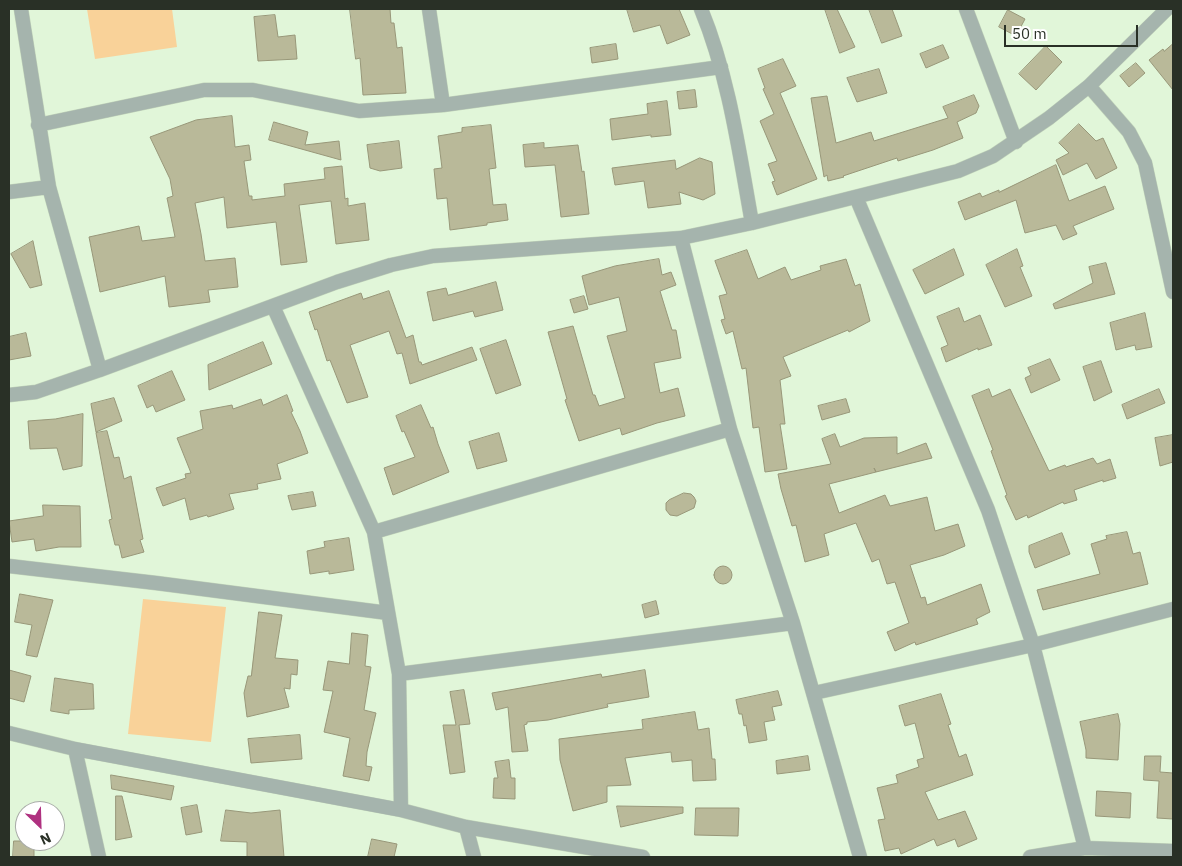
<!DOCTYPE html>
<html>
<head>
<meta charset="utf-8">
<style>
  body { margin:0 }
  #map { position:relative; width:1182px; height:866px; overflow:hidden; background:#e1f6d9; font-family:"IBM Plex Sans",sans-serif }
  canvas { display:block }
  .frame { position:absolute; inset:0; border:10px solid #293026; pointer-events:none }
  .north { position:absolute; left:15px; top:801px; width:50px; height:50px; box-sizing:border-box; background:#fff; border:1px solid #a9aca8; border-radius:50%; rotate:156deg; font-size:14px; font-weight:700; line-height:20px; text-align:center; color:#293026 }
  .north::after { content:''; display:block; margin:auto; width:18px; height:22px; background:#af3180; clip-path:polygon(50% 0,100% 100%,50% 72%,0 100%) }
  .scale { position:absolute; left:1004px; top:25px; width:134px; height:22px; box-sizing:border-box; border:2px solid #293026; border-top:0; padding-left:6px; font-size:15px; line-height:18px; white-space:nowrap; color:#293026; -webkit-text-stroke:4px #fff; paint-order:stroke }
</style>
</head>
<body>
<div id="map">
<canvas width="1182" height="866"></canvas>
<div class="frame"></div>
<div class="north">N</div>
<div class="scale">50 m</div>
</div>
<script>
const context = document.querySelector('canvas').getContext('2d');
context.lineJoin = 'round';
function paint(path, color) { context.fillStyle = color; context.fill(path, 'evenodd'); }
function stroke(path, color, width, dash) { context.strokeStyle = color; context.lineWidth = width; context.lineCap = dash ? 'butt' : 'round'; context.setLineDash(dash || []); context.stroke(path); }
const green = new Path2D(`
  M87,9H172L177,47L95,59Z
  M143,599L226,607L211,742L128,734Z`);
const building = new Path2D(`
  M350,9H390L391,23H394L397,48L402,47L406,93L363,95L360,58L356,59Z
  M627,9H679L690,35L667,44L660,25L634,32Z
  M825,9H837L855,47L840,53Z
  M869,9H892L902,36L882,43Z
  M1008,10L1025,19L1016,36L999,27Z
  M275,15L278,37L295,35L297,59L258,61L254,17Z
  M616,44L618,59L592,63L590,48Z
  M1173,44V90L1149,60L1163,49L1164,51Z
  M943,45L949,58L926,68L920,54Z
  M1046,46L1062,62L1036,90L1019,74Z
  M783,59L796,86L780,93L817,179L777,195L772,182L775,181L768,164L777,161L760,121L774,114L763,89L765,88L758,69Z
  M1136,63L1145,73L1129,87L1120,76Z
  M879,69L887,93L857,102L847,78Z
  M695,90L697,107L679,109L677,92Z
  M974,95L979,106L976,113L957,122L963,138L933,150L898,161L897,158L843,176L844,177L828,181L827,175L824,177L811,98L827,96L836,143L871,132L874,141L948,118L943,107Z
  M667,101L671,135L651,137V135L612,140L610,119L648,114L647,104Z
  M232,116L235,147L249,145L251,160L244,161L249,196H252V200L285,196L284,184L325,179L324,168L342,166L345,199L348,198V206L365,203L369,240L336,244L331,201L299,205L307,262L281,265L276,222L227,228L224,197L195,203L201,234L205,261L235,258L238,287L208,290L210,302L169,307L165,276L100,292L89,237L139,226L142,241L175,237L167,198L173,196L170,179L150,137L196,120Z
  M274,122L308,132L305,145L339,141L341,160L269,140Z
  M1079,124L1096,141L1103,138L1117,168L1096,179L1087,163L1063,175L1056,160L1069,153L1059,143Z
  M491,125L496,168L489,169L493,205L506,204L508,220L487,223V225L450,230L447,198L437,199L434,169L442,168L438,136L462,132V128Z
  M399,141L402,168L380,171L370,168L367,145Z
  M544,143V148L578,145L582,172L584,171L589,214L561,217L555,165L525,167L523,145Z
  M700,158L712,162L715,194L703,200L679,192L681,204L648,208L644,181L615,185L612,168L675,160L676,169Z
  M1056,165L1069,201L1105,186L1114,209L1073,226L1077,234L1063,240L1056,225L1025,233L1016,200L965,220L958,202L980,193L982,197L999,190V192Z
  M33,241L42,285L30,288L11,254Z
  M954,249L964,275L925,294L913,270Z
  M1017,249L1023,266L1020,267L1032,296L1005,307L986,265Z
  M747,250L758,279L785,267L791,280L821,270L820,266L846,259L855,286L860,284L870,321L849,332L848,330L783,357L791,376L780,380L785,424H780L787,469L765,472L759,427L753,428L746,368L742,369L733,331L726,334L721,320L725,319L719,296L727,294L715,261Z
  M659,259L662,275L671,272L676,285L660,291L672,330H676L681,358L654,363L660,393L678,388L685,416L657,423L622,435L620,428L579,441L565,400L567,399L548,332L573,326L593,395H595L599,406L625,398L607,336L627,331L619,297L589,305L582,276L615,266Z
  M1106,263L1115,294L1055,309L1053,304L1093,283L1089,267Z
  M496,282L503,310L475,317L473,311L433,321L427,292L446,288L448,295Z
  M389,291L406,338L413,335L419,362H421L422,365L472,347L477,360L410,384L402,353L397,354L389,331L350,345L368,397L347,403L330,360L327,361L317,329L315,330L309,312L361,293L363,299Z
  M584,296L588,309L574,313L570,300Z
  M959,308L964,322L980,315L992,345L978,350V348L946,362L941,348L948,345L937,317Z
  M1145,313L1152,347L1136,350L1135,345L1116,350L1110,323Z
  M26,333L31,356L9,360V337Z
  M506,340L521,385L496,394L480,349Z
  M263,342L272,364L209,390L208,365Z
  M1050,359L1060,380L1031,393L1025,378L1031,375L1028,368Z
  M1101,361L1112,392L1094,401L1083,367Z
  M172,371L185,400L156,412L153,405L147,408L138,386Z
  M989,389L992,397L1010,389L1049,471L1065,465L1066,467L1093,458L1097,464L1110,459L1116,478L1103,482V480L1074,490L1077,500L1064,504L1063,502L1028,518L1027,515L1016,520L1005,496L1007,495L991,451L993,450L972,396Z
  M1159,389L1165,403L1127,419L1122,405Z
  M287,395L293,411L291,412L300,431L308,453L277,464L281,479L257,484L258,489L229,494L234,509L208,517L207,515L190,520L185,498L163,506L156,488L186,478L185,474L191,473L177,438L203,429L200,411L232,405L233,409L261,399L263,405Z
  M114,398L122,421L96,432L91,404Z
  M846,399L850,412L822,420L818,406Z
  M421,405L431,428L433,427L438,444L449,472L393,495L384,468L415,457L404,431L402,432L396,416Z
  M83,414L82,466L63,470L57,448L30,449L28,421L55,419Z
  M107,431L114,458L119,457L124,479L131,476L143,539L140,540L144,552L122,558L119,545H115L109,520L112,519L96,433Z
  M499,433L507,461L477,469L469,442Z
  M835,434L840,447L864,438L897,437V454L926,443L932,458L876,472L874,468L876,472L829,484L839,513L885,495L890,506L927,497L935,531L958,524L965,546L944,555L910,565L921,598L925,597L927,605L981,584L990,612L976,619L978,624L916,645L915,642L895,651L887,632L909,623L895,582L887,584L879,559L872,562L856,523L824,534L829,555L805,562L796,525L792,526L781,489L778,474L831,464L822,439Z
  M1173,435V462L1160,466L1155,438Z
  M313,492L316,506L292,510L288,496Z
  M684,493L691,494L694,497L696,501L694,508L677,516L670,515L666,510V503L669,500Z
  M43,505L80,506L81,547H59L36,551L34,539L12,542L9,521L43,516Z
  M1127,532L1133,554L1140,552L1148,584L1043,610L1037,590L1100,574L1091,544L1107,539L1106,536Z
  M1062,533L1070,554L1035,568L1029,552V546Z
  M349,538L354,570L329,574V571L310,574L307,551L325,547L324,542Z
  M714 575a9 9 0 1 1 18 0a9 9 0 1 1-18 0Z
  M20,594L53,600L37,657L26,655L32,625L15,622Z
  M656,601L659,614L645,618L642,605Z
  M259,612L282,615L275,658L298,660L297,675L291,674L290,689L284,688L289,707L247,717L244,693L248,676H251Z
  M352,633L368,635L365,666L371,667L364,710L376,713L367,752L366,766L372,767L369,781L343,776L350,738L324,732L333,691L323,690L328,661L349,664Z
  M9,670L31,676L24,702L9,698Z
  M645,670L649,697L607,704L608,707L548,720L527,722V724L524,725L528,751L512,752L508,707L496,710L492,693L601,674L602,677Z
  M55,678L93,684L94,709L69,710V714L51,711Z
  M464,690L470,724L459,725L465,772L450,774L443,725H456L450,692Z
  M778,691L782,705L772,707L775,720L764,722L767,740L749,743L746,725L744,726L742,714H739L736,700Z
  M941,694L951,724L948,725L959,757L966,754L973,775L925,792L938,820L965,811L977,839L958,847L955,839L937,846L934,839L901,854L899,848L885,851L878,820L885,819L877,788L898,783L896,775L919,767L917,760L924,758L915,723L905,726L899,706Z
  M695,712L698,730L709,728L712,759H715L716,780L693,781L692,760L672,762L671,752L625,758L631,785L607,786V802L573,811L560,760L559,739L643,729L642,720Z
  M1118,714L1120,724L1118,760L1086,758V750L1080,722Z
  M300,735L302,759L251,763L248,739Z
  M808,756L810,770L777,774L776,761Z
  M1145,756H1161L1160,772L1173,773V819L1157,818L1159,781L1144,780Z
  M509,760L511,778H515V799L493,798L494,778H498L495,762Z
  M111,775L174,786L171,800L112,789Z
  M1097,791L1131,793L1130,818L1096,816Z
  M116,796H122L132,837L116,840Z
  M197,805L202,832L186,835L181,808Z
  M617,806L683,807V813L621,827Z
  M696,808H739L738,836L695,835Z
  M226,810L251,813L280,810L284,857H247V842L221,841Z
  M372,839L397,844L394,857H368Z
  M14,841H34V857H13Z`);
const minor = new Path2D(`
  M21,9L49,187L100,370
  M429,9L443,105
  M701,9C729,77 739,151 752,223
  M966,9L1016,142
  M1089,86L1129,132L1145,163L1173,292
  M38,125L204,90H253L359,111L443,105L721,67
  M9,192L49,187
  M856,197L988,510L1033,645L1085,848
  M681,238L730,429L793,623L860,857
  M273,306L374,532L399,674L401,810
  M9,395L36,392L100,370L337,282L391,265L433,256L681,238L752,223L958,171L993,156L1049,118L1089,86L1167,9
  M374,532L730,429
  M9,566L156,583L388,613
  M399,674L793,623
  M814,693L1033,645L1173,609
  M9,733L75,749L401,810L466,827L643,857
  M75,749L99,857
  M466,827L474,857
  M1030,857L1085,848L1173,851`);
paint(green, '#f9d299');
paint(building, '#b9b999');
stroke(building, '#989779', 1);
stroke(minor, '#c0d2b9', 15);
stroke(minor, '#a5b4ad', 14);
</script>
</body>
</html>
